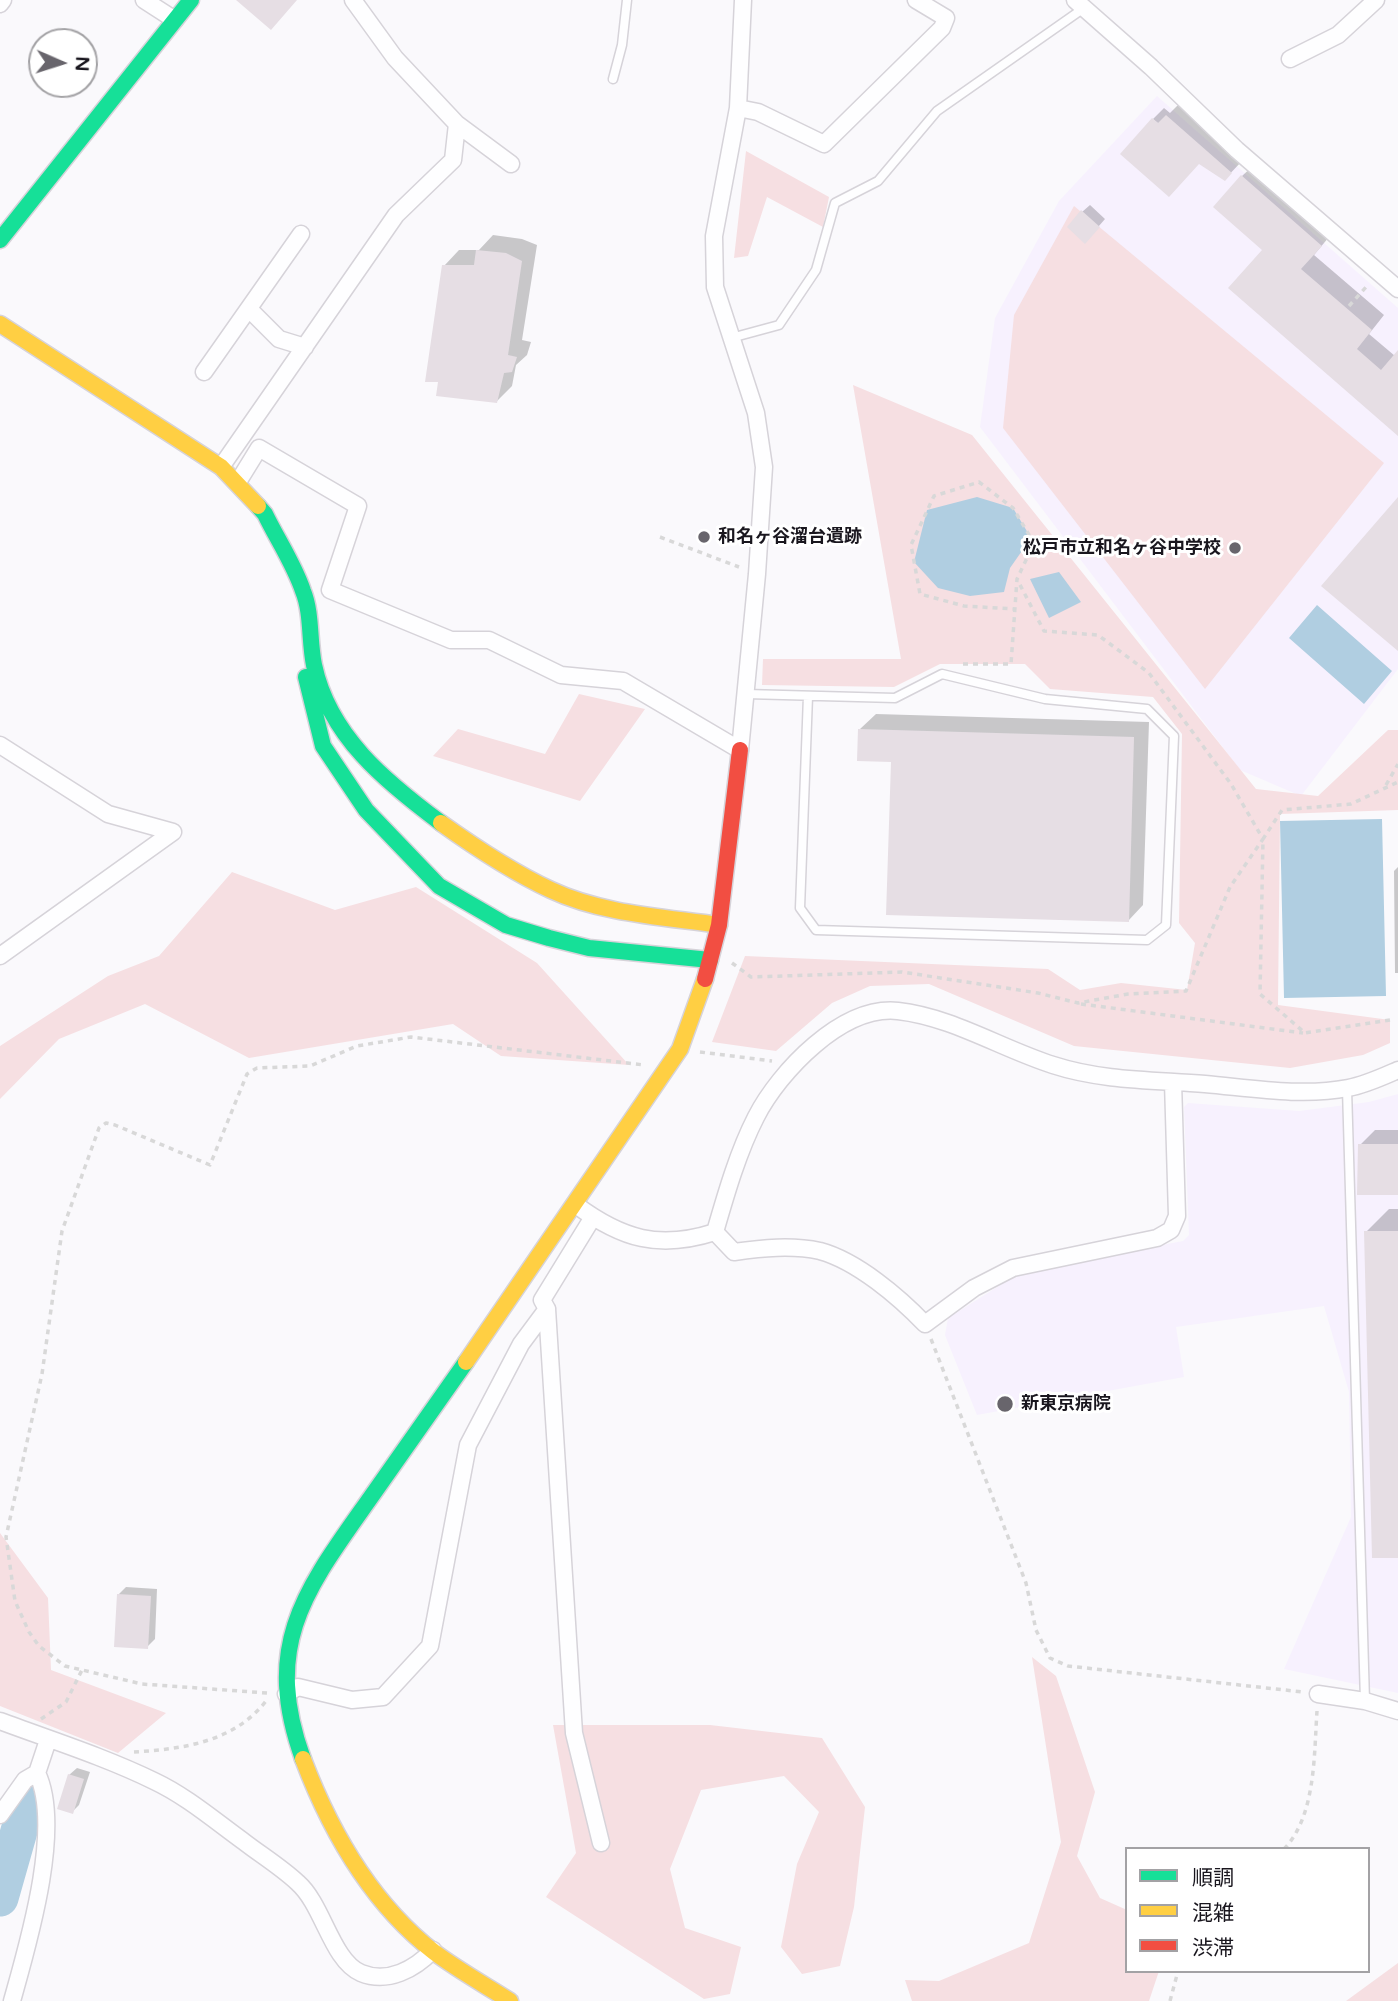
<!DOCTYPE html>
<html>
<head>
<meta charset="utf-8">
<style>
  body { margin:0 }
  #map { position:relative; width:1398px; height:2001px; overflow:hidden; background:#faf9fc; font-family:"Varela Round","Noto Sans JP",sans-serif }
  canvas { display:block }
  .legend { position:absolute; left:1125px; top:1847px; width:245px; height:126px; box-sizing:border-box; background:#fff; border:2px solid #a3a2a5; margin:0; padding:9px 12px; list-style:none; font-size:21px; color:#19161e }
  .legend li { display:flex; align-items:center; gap:14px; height:35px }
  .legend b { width:35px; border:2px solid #a3a2a5 }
  .north { position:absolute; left:28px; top:28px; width:70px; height:70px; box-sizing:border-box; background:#fff; border:2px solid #a3a2a5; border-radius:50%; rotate:93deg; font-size:19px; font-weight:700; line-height:28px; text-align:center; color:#19161e }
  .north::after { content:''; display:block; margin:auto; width:24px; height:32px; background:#68656c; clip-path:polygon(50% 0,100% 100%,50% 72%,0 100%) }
</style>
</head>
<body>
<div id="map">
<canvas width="1398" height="2001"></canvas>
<ul class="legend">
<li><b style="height:9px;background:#16e098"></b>順調</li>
<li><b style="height:9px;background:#ffcf43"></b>混雑</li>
<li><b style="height:9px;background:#f24e42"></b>渋滞</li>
</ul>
<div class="north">N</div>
</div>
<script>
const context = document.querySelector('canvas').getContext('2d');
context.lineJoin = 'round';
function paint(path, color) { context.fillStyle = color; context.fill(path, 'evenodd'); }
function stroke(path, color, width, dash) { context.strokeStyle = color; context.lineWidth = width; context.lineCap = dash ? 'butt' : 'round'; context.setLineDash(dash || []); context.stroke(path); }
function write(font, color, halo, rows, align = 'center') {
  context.font = font + ' "Varela Round","Noto Sans JP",sans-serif'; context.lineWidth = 6; context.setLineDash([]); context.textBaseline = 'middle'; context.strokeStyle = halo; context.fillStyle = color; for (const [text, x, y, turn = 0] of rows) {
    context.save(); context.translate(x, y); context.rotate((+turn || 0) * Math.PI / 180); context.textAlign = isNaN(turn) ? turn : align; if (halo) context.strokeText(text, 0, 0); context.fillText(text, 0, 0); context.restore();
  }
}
const built = new Path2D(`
  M1157,96L1398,308V669L1301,796L1240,770L980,427L995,318L1059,201Z
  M1398,1094V1693L1284,1669L1351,1517L1349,1392L1324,1306L1176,1327L1184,1377L977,1415L945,1335L948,1318L1021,1272L1183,1241L1189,1235L1184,1107L1188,1103L1299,1111L1369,1102Z`);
const green = new Path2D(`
  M746,151L829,197L823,227L767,197L748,256L734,258Z
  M1074,206L1384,463L1205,689L1003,428L1014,315Z
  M853,385L972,435L1256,789L1318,796L1388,730H1398V810L1280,814L1278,1005L1390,1020V1043L1363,1055L1290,1068L1074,1046L929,984L870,986L832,1003L776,1051L712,1042L745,956L1048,969L1080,990L1121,983L1187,990L1195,943L1179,923L1182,734L1153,697L1050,689L1025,664H940L894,687L762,685L763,659H901Z
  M579,694L645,709L580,801L433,756L458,729L545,754Z
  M232,872L335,910L416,887L537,963L629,1065L501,1056L453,1024L249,1058L145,1004L59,1039L0,1099V1046L108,976L159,956Z
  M0,1533L48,1598L51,1670L166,1713L118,1753L0,1706Z
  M1032,1657L1056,1676L1095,1792L1077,1856L1100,1898L1127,1910V1971H1159L1149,2001H912L905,1980L939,1981L1029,1943L1061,1842Z
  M553,1725H710L822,1738L865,1807L854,1907L840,1966L802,1974L781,1947L797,1864L819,1812L784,1776L701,1790L670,1869L685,1928L741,1947L730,1994L704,1999L546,1897L576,1853Z
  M1398,1963V2001H1346Z`);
const water = new Path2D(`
  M977,497L1013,508L1031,538L1010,568L1004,592L970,596L938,588L914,562L927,510Z
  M1059,572L1081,602L1049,618L1030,579Z
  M1317,605L1392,671L1364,704L1289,638Z
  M1382,819L1386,996L1284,998L1280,821Z`);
const shadow = new Path2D(`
  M1178,105L1242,161L1225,179L1153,119L1164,108L1170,113Z
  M1256,163L1334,231L1314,255L1384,315L1369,334L1395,356L1398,352V433L1264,250L1242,176Z
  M1090,205L1105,219L1092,234L1082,212Z
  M493,235L522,239L537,245L522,340L531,342L527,355L516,365L512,386L497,401L444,266L459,250H479Z
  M876,714L1149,722L1143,905L1128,921L892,760L860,729Z
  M1398,867V973H1395L1394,871Z
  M1375,1130H1398V1194L1360,1145Z
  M1389,1209H1398V1557L1366,1232Z
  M126,1587L157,1589L155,1639L147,1647L118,1595Z
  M77,1768L90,1772L79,1805L72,1812L69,1775Z`);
const river = new Path2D(`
  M0,1898L27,1803`);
const building = new Path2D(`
  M236,0H297L271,30Z
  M1166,115L1232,173L1225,181L1199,164L1169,197L1120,154L1152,118L1158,123Z
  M1241,175L1322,246L1301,269L1372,330L1357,349L1381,370L1398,350V436L1228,288L1262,250L1213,207Z
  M1081,210L1100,227L1085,244L1067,227Z
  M476,250L506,253L522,261L508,355L517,357L512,372L504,373L497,403L436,396L438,382H425L442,265H474Z
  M1398,497V651L1321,586Z
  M858,729L1134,737L1129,922L886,915L891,762L857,761Z
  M1358,1144H1398V1195H1357Z
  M1364,1231H1398V1558H1372Z
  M117,1594L151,1596L148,1649L114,1647Z
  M68,1774L84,1779L73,1814L57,1809Z`);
const path = new Path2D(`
  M1349,306L1367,286
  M660,537L739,567
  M963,664H1011L1017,579L1028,556L1031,538L1013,508L979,482L934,496L911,545L920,594L964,606L1014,609
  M1386,785L1398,764
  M732,963L751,977L902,972L1038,993L1078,1003L1128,994L1186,991L1230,887L1263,839L1231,784L1149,673L1098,635L1044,631L1017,579
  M1081,1004L1303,1033
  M1390,1020L1305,1033L1260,994L1263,839L1282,810L1351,804L1398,782
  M700,1052L772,1061
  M931,1339L1026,1583L1036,1630L1050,1658L1068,1666L1303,1692
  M267,1693L142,1684L65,1666L39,1646L29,1632L15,1601L6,1537L42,1374L62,1231L99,1128L106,1123L115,1125L210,1165L247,1074L257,1068L310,1066L357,1046L411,1037L644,1065
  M41,1719L66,1702L82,1670
  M134,1752C183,1749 234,1742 266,1701
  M1284,1849C1316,1816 1314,1754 1317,1711
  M1170,2001L1178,1971`);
const lane = new Path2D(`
  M613,79L622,45L627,0
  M731,338L779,325L816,270L835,203L878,181L937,111L1084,8
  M746,694L895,698L942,674L1045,699L1147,709L1174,736L1166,925L1147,940L816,930L800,908L808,696
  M1347,1089L1365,1701`);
const street = new Path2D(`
  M144,0L175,20
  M1075,0L1151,67L1237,150L1398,289
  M0,4L3,0
  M1290,59L1338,35L1376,0
  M738,108L758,112L824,144L942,28L946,18L916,0
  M457,124L511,164
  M250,310L279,339L305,347
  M204,372L301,234
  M221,467L396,215L453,160L457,124L395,58L353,0
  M238,482L259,448L358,506L330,590L451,640H489L561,675L623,681L740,750L757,574L764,467L756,413L715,287L714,236L738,108L743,0
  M0,745L108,814L173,832L0,956
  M576,1205C622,1239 659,1250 715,1232C726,1194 738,1152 756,1117C779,1072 842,1005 898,1011C952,1017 1002,1049 1053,1065C1102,1081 1154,1080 1205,1084C1251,1088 1302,1097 1348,1088C1365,1085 1382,1077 1398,1070
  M715,1232L734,1252C762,1248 792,1245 820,1251C857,1261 899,1297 925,1324L974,1288L1013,1268L1157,1238L1171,1230L1177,1216L1173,1082
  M547,1309L574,1733L601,1843
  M286,1694L298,1687L352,1700L383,1697L430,1646L468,1445L521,1344L547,1309L542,1300L593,1217
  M1318,1694L1365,1701L1398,1711
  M0,1721C51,1740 105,1757 154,1781C186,1796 214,1820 243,1841C261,1855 281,1867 298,1883C323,1905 332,1961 361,1973C388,1984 415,1969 433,1950
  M0,1815L25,1780L37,1773
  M12,2001C28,1944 63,1827 37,1773L48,1740`);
const fast = new Path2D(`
  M0,240L191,0
  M258,506L265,514C277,539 294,564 303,591C312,613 309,641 314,665C329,736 386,782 441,823
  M306,677L323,746L366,810L439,886L506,925L549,938L589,948L710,960
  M303,1759C261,1643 307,1588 371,1497C403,1452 434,1407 466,1362`);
const slow = new Path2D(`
  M0,324L221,467L258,506
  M441,823C476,848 512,872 551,890C602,914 664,917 719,925
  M466,1362L680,1049L705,979
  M303,1759C331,1833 371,1903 434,1952C458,1970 485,1985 510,2001`);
const jam = new Path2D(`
  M705,979L719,925L740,750`);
const markers = [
  [704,537,7,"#68656c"],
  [1235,548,7,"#68656c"],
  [1005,1404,9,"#68656c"]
];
const poiNames = [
  ["和名ヶ谷溜台遺跡",718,537],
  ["松戸市立和名ヶ谷中学校",1221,548,"right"],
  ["新東京病院",1021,1404]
];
paint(built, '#f7f1fe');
paint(green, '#f6dfe2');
paint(water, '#b0cee1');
paint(shadow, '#0003');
stroke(river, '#b0cee1', 37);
paint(building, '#e6dee4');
stroke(lane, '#d6d3d9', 11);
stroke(street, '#d6d3d9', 19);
stroke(fast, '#d6d3d9', 19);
stroke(slow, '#d6d3d9', 19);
stroke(jam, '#d6d3d9', 19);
stroke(path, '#d8d8d8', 3.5, [5, 5]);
stroke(lane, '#fefeff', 8);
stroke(street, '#fefeff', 16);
stroke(fast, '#16e098', 16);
stroke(slow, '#ffcf43', 16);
stroke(jam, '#f24e42', 16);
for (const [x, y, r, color] of markers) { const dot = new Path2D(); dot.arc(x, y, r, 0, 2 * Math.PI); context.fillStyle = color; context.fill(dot); stroke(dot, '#fff', 2.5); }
write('bold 18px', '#19161e', '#fff', poiNames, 'left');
</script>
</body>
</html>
